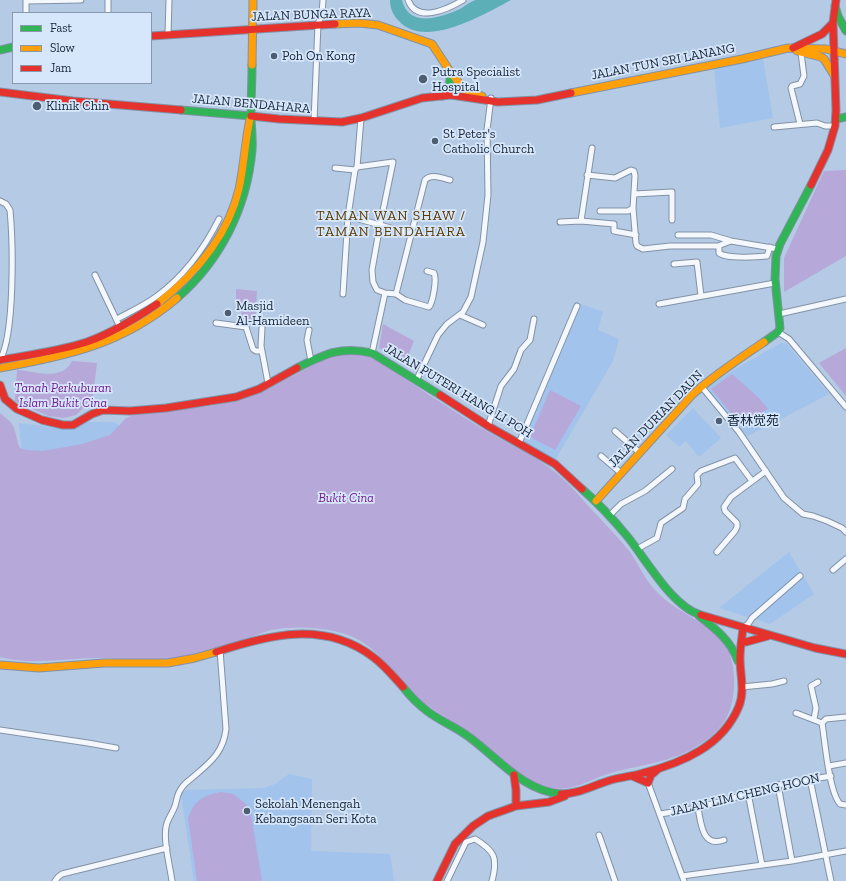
<!DOCTYPE html>
<html>
<head>
<meta charset="utf-8">
<style>
  body { margin:0 }
  #map { position:relative; width:846px; height:881px; overflow:hidden; background:#b5cae4; font-family:"Zilla Slab",serif }
  canvas { display:block }
  .legend { position:absolute; left:12px; top:12px; width:140px; height:72px; box-sizing:border-box; background:#d7e7fb; border:1px solid #8999ac; margin:0; padding:5px 7px; list-style:none; font-size:12px; color:#152436 }
  .legend li { display:flex; align-items:center; gap:8px; height:20px }
  .legend b { width:20px; border:1px solid #8999ac }
</style>
</head>
<body>
<div id="map">
<canvas width="846" height="881"></canvas>
<ul class="legend">
<li><b style="height:5px;background:#30b455"></b>Fast</li>
<li><b style="height:5px;background:#ff9f0a"></b>Slow</li>
<li><b style="height:5px;background:#e5322d"></b>Jam</li>
</ul>
</div>
<script>
const context = document.querySelector('canvas').getContext('2d');
context.lineJoin = 'round';
function paint(path, color) { context.fillStyle = color; context.fill(path, 'evenodd'); }
function stroke(path, color, width, dash) { context.strokeStyle = color; context.lineWidth = width; context.lineCap = dash ? 'butt' : 'round'; context.setLineDash(dash || []); context.stroke(path); }
function write(font, color, halo, rows, align = 'center') {
  context.font = font + ' "Zilla Slab","Noto Sans SC",serif'; context.lineWidth = 3.5; context.setLineDash([]); context.textBaseline = 'middle'; context.strokeStyle = halo; context.fillStyle = color; for (const [text, x, y, turn = 0] of rows) {
    context.save(); context.translate(x, y); context.rotate((+turn || 0) * Math.PI / 180); context.textAlign = isNaN(turn) ? turn : align; if (halo) context.strokeText(text, 0, 0); context.fillText(text, 0, 0); context.restore();
  }
}
const built = new Path2D(`
  M763,59L773,118L720,128L714,68Z
  M581,304L603,312L598,330L619,339L613,361L555,460L523,442Z
  M781,343L787,344L829,394L746,437L707,388L732,371Z
  M693,408L721,438L699,457L686,441L679,447L666,435Z
  M88,422H115L120,426L114,438L78,448L22,454L19,423L66,429L75,428Z
  M789,552L814,594L770,624L719,608Z
  M289,774L312,779L311,851L390,854L394,881H194L181,794L186,790L264,788L275,784Z`);
const green = new Path2D(`
  M846,170V256L784,292V258L824,171Z
  M236,289L257,291L255,325L243,323L240,306L236,301Z
  M383,324L414,341L405,363L379,348Z
  M846,348V396L819,363Z
  M352,354L365,355L375,359C412,383 449,409 488,432C513,446 540,458 562,478C574,488 583,501 594,512C606,525 619,538 630,552C639,565 645,580 656,591C675,612 707,621 725,644C731,653 733,666 734,676C735,711 725,730 694,748C668,763 639,765 611,773C592,778 574,792 553,788C517,781 494,749 465,729C448,718 430,709 414,695C388,671 377,641 338,632C317,627 293,626 271,630C261,633 250,638 240,641C218,647 196,654 174,658C148,662 120,658 94,658C76,658 58,661 40,661C26,662 13,660 0,657V413C4,416 9,420 12,424C17,432 16,441 20,448L27,450L43,451L82,444L110,435L126,418L137,414L211,406L237,400L266,390L327,358L337,355Z
  M72,361L97,363L92,404L83,408L76,415L64,418L48,416L15,401L17,370C35,371 62,382 72,361Z
  M732,374L759,398L768,409L741,425L711,389Z
  M550,390L581,406L555,450L530,437Z
  M221,792L233,794L241,800L250,808L262,881H197L188,818C195,800 202,796 221,792Z`);
const water = new Path2D(`
  M390,0H402C409,29 442,17 460,9C465,6 471,1 476,0C484,0 502,0 511,0C485,14 429,47 402,24C394,17 390,10 390,0Z`);
const street = new Path2D(`
  M26,0V13
  M108,0V13
  M408,0C417,24 448,9 463,0
  M26,1L81,0
  M168,35L169,0
  M314,121L318,24L322,14L323,0
  M800,124L791,88L792,86L800,84L804,76L801,53
  M774,127L817,123L825,126H835
  M357,167L361,118
  M335,168L355,170L357,167L393,162L380,225L372,270L373,282L377,290L385,293L396,294L405,300L429,307C433,302 437,279 434,273L427,271
  M587,175L615,178L631,170L634,171L635,176L633,208L628,211H600
  M634,194L672,192V220
  M0,201L6,204L10,210C13,242 15,334 0,360
  M633,208L636,243L637,246L643,249L670,246H718L731,241L778,249
  M348,216L412,234
  M581,221L592,148
  M560,222L581,221L614,224V231L636,235
  M678,235H711L731,241
  M719,246V253C726,259 758,257 767,256L770,247
  M674,264L697,262L701,296
  M95,275L118,323
  M343,294L348,216L355,170
  M396,294L425,180C431,173 442,178 450,180
  M659,304L775,283
  M779,314L846,299
  M460,315L483,325
  M117,319C130,312 145,305 157,296C184,276 204,249 219,219
  M216,323L246,327L253,349L256,351H262
  M262,328L261,346L268,383
  M309,330L307,340L311,361
  M778,332L789,339L846,407
  M372,353L385,293
  M416,381L438,335L447,324L463,312L471,297L483,242L488,195L487,130L491,98
  M701,386L739,432L784,498L803,514L813,516L827,521L842,528L846,532
  M488,426L501,386L514,369L521,350L530,340L534,319
  M615,431L640,453
  M519,443L577,306
  M601,456L621,473
  M609,516L621,504L645,491L672,469
  M637,549L657,538L661,523L683,508L685,499L698,484L697,475L701,471L735,458L752,481
  M717,552L735,531L737,527V523L725,511L724,507L731,497L766,471
  M833,570L846,559
  M743,628L748,624L752,618L800,576
  M742,687L772,684L784,681
  M796,713L822,723
  M846,717L826,719L822,723C825,741 829,792 840,804L846,805
  M814,719L816,708L811,686L818,682
  M0,730L88,743L116,748
  M829,766L846,763
  M810,779L831,881
  M647,780L684,881
  M778,785L792,861
  M748,793L762,865
  M698,808C701,823 702,848 724,840
  M660,814L698,808L778,785L831,776
  M599,835L615,881
  M682,876L792,861L846,851
  M55,881L58,877L62,874L167,848
  M172,881C170,866 162,837 167,823C169,817 173,812 175,806C177,800 177,794 181,789C183,785 188,781 192,778C209,763 223,754 226,729L220,650
  M447,881L466,842L475,839C495,851 498,858 492,881`);
const fast = new Path2D(`
  M835,6L838,16L846,31
  M0,50L13,47
  M442,96L449,87L451,73
  M181,110L251,116
  M836,119L846,117
  M177,298C220,261 247,208 252,150C253,138 251,126 251,114C251,98 252,82 252,65
  M764,342L778,332L780,328L775,279L776,256L780,244L811,185
  M297,368C325,354 340,346 372,353L440,395
  M582,489C598,503 613,519 627,536C646,559 672,607 701,615
  M699,616C716,629 731,641 738,661
  M403,687C410,696 418,704 427,711C440,721 456,727 469,737C498,758 523,791 561,794`);
const slow = new Path2D(`
  M335,24L359,23L378,25L432,44L451,73L464,89L468,92L482,96
  M797,51L821,57L824,59L834,75
  M252,65L253,0
  M571,93L742,59L788,48L826,49L846,54
  M157,304C194,275 228,236 239,189C244,166 245,142 250,119
  M0,368C67,356 123,344 177,298
  M596,501L692,395C714,375 739,359 764,342
  M0,665L39,668L104,663H168L195,658L216,652`);
const jam = new Path2D(`
  M151,36L335,24
  M793,48L822,34L833,23
  M0,92L73,101L181,110
  M251,116L279,119L342,122L361,118L422,98L451,95L498,102L537,100L571,93
  M811,185L828,150L835,126L836,110L833,23L836,0
  M0,360C29,355 59,351 87,342C112,333 135,319 157,304
  M0,385L5,399L17,409L42,420L63,425H73L92,414L103,410L130,411L166,408L236,397L259,389L297,368
  M440,395L488,426L555,464L582,489
  M701,615L815,648L846,654
  M746,642L768,636
  M216,652C268,635 324,620 373,657C384,665 393,676 403,687
  M514,775L516,790V806
  M632,776L648,783L651,775L657,770
  M561,794C579,794 594,785 611,780C622,777 633,776 643,773C682,763 723,746 739,706C745,691 740,674 740,658C740,648 742,638 743,628
  M437,881L455,844L473,826L488,816L516,806L549,802L565,796`);
const markers = [
  [274,56,4,"#4d5e73"],
  [423,79,5,"#4d5e73"],
  [37,106,5,"#4d5e73"],
  [435,141,4,"#4d5e73"],
  [228,313,4,"#4d5e73"],
  [719,421,4,"#4d5e73"],
  [247,811,4,"#4d5e73"]
];
const streetNames = [
  ["JALAN BUNGA RAYA",311,15,-2],
  ["JALAN TUN SRI LANANG",663,62,-11],
  ["JALAN BENDAHARA",251,104,5],
  ["JALAN PUTERI HANG LI POH",458,391,31],
  ["JALAN DURIAN DAUN",656,419,-46],
  ["JALAN LIM CHENG HOON",745,795,-13]
];
const poiNames = [
  ["Poh On Kong",282,56],
  ["Putra Specialist",432,72],
  ["Hospital",432,87],
  ["Klinik Chin",46,106],
  ["St Peter's",443,134],
  ["Catholic Church",443,149],
  ["Masjid",236,306],
  ["Al-Hamideen",236,321],
  ["香林觉苑",727,421],
  ["Sekolah Menengah",255,804],
  ["Kebangsaan Seri Kota",255,819]
];
const parkNames = [
  ["Tanah Perkuburan",63,388],
  ["Islam Bukit Cina",63,403],
  ["Bukit Cina",346,498]
];
const neighbourhoodNames = [
  ["TAMAN WAN SHAW /",391,216],
  ["TAMAN BENDAHARA",391,232]
];
paint(built, '#a1c3ec');
paint(green, '#b7a8da');
paint(water, '#5cafb6');
stroke(street, '#8292a6', 7);
stroke(fast, '#8292a6', 9);
stroke(slow, '#8292a6', 9);
stroke(jam, '#8292a6', 9);
stroke(street, '#f4f7fb', 5);
stroke(fast, '#30b455', 7);
stroke(slow, '#ff9f0a', 7);
stroke(jam, '#e5322d', 7);
for (const [x, y, r, color] of markers) { const dot = new Path2D(); dot.arc(x, y, r, 0, 2 * Math.PI); context.fillStyle = color; context.fill(dot); stroke(dot, '#d7e7fb', 1.5); }
write('13px', '#152436', '#d7e7fb', streetNames);
write('13px', '#152436', '#d7e7fb', poiNames, 'left');
write('italic 13px', '#721897', '#d7e7fb', parkNames);
context.letterSpacing = '1px';
write('14px', '#5b3a00', '#d7e7fb', neighbourhoodNames);
context.letterSpacing = '0px';
</script>
</body>
</html>
